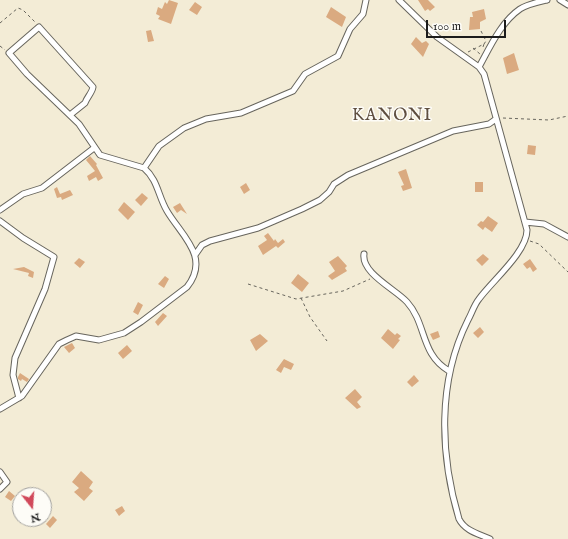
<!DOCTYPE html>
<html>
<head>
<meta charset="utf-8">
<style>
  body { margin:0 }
  #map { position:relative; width:568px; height:539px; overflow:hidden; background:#f3ecd6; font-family:"IM FELL English",serif }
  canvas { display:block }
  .north { position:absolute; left:12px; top:487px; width:40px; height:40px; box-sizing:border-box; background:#fdfcf7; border:1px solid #a3a29f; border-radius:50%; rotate:163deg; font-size:11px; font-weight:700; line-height:16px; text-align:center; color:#1c1c1c }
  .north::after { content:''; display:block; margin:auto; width:14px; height:18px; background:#d1495b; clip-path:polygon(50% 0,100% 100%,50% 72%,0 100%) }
  .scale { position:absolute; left:426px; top:20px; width:80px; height:18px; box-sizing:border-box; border:2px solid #1c1c1c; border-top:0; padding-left:5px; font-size:12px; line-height:14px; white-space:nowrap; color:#1c1c1c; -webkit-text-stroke:3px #fdfcf7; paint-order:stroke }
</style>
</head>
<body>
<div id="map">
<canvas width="568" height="539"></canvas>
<div class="north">N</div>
<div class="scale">100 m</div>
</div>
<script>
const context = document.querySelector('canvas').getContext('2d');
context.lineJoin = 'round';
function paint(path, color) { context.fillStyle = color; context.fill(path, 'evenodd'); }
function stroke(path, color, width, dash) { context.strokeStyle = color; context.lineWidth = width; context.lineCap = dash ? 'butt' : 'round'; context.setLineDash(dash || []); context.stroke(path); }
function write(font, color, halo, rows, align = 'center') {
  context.font = font + ' "IM FELL English",serif'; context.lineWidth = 3; context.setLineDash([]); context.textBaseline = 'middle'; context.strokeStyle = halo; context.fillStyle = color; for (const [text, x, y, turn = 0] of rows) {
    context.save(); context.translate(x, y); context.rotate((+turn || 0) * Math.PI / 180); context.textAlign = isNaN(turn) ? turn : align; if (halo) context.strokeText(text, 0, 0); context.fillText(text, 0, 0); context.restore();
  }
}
const building = new Path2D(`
  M169,0L178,3L171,24L158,19L160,16L156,14L158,7L162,9L165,2L167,4Z
  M418,0H428L435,7L430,11L428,9L425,11Z
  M195,2L202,7L197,15L189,10Z
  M331,7L346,17L342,27L326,17Z
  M484,9L486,19L480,22V29L469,30L470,17H473L472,12Z
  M151,30L154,41L148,42L146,31Z
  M416,37L422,43L426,41L429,44L423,57L411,44Z
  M514,53L519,70L507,74L503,58Z
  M528,145L536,146L535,155L527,154Z
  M90,156L97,164L96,165L103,178L98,181L96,177L89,181L87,176L95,171L86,160Z
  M406,169L412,188L403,191L401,186L404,185L398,172Z
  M475,182H483V192H475Z
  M246,183L250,190L244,194L240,187Z
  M57,187L60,194L70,190L73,195L62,200L61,197L57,198L54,189Z
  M142,193L148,198L141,206L135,200Z
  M124,202L135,212L128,220L118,210Z
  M180,203L187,214L181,210L177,213L173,207Z
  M488,216L498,223L492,232L485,227L483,230L477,225L481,221L483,222Z
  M268,233L274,241L275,239L278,243L283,239L285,242L278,248L276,246L263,255L258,246L267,240L264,236Z
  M483,254L489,259L482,266L476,260Z
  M338,256L347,266L345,268L347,271L332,280L328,276L335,271L329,262Z
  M79,258L85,262L80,268L74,263Z
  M530,259L537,269L533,272L530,267L527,269L523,264Z
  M24,267L34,272L33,278L28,276L29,273L13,269Z
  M298,274L309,283L302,292L291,283Z
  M165,276L169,279L164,288L158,284Z
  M138,302L143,305L138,315L133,312Z
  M163,313L167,316L158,326L155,322Z
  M480,327L484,332L478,338L473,333Z
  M388,329L395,335L397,333L401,336L398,339L400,340L393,349L381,338Z
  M438,331L440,337L433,340L430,334Z
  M260,334L268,341L256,351L250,340Z
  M72,343L75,348L69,353L64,347Z
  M127,345L132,351L123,359L118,353Z
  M284,359L294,364L291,370L284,367L281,373L276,370Z
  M20,373L29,379L27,382L22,379L21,381L18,379V377Z
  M414,375L419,381L412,387L407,382Z
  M355,389L362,397L357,402L361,407L357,409L345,398Z
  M81,471L93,482L89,488L93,491L84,501L74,492L79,488L72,482Z
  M32,488L40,495H25Z
  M9,491L15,496L11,501L5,497Z
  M122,506L125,511L119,516L115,510Z
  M53,516L57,520L50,528L46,524Z`);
const path = new Path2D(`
  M0,23L18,8L23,10L36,23
  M481,31L486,41L484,44
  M0,46L5,50
  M473,48L480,54
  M468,52L484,44L483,47
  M503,118L549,120L568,116
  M530,241L539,244L568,272
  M248,284L296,299L343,291L370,279
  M301,298L310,317L327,341`);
const street = new Path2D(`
  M399,0L437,37L479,67L484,74L527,230C527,252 492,281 479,299C474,305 472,313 468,320C437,382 440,455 459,519C465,531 479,534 490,539
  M560,0L568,5
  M479,67C490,47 501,22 520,9C528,4 538,2 547,0
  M144,168L159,146L184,128L206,119L241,113L293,91L305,74L338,56L350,29L363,14L366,0
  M0,210L23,194L42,188L94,148
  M0,221L23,238L54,257L45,289L15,358L13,375L19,398
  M525,222L544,224L568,237
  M364,254C361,273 395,289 407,302C427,324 420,354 449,371
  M195,255L202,245L210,241L258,228L302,209L320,200L329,192L334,184L348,175L453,131L489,124L496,119
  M0,409L22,396L59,344L67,340L76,336L99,340L124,333L141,322L187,287C211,257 181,235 167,211C158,196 158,180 144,168L100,155L79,124L27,74L9,53L39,27L93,87C92,93 87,97 85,103L70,115
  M0,472L7,482L0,489`);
const quarterNames = [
  ["KANONI",392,117]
];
paint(building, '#daaa80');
stroke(street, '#67655d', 7);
stroke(path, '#67655d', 1, [3, 3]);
stroke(street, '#fff', 5);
context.letterSpacing = '1px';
write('17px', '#5e4e3f', '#fdfcf7', quarterNames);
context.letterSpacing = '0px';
</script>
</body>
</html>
